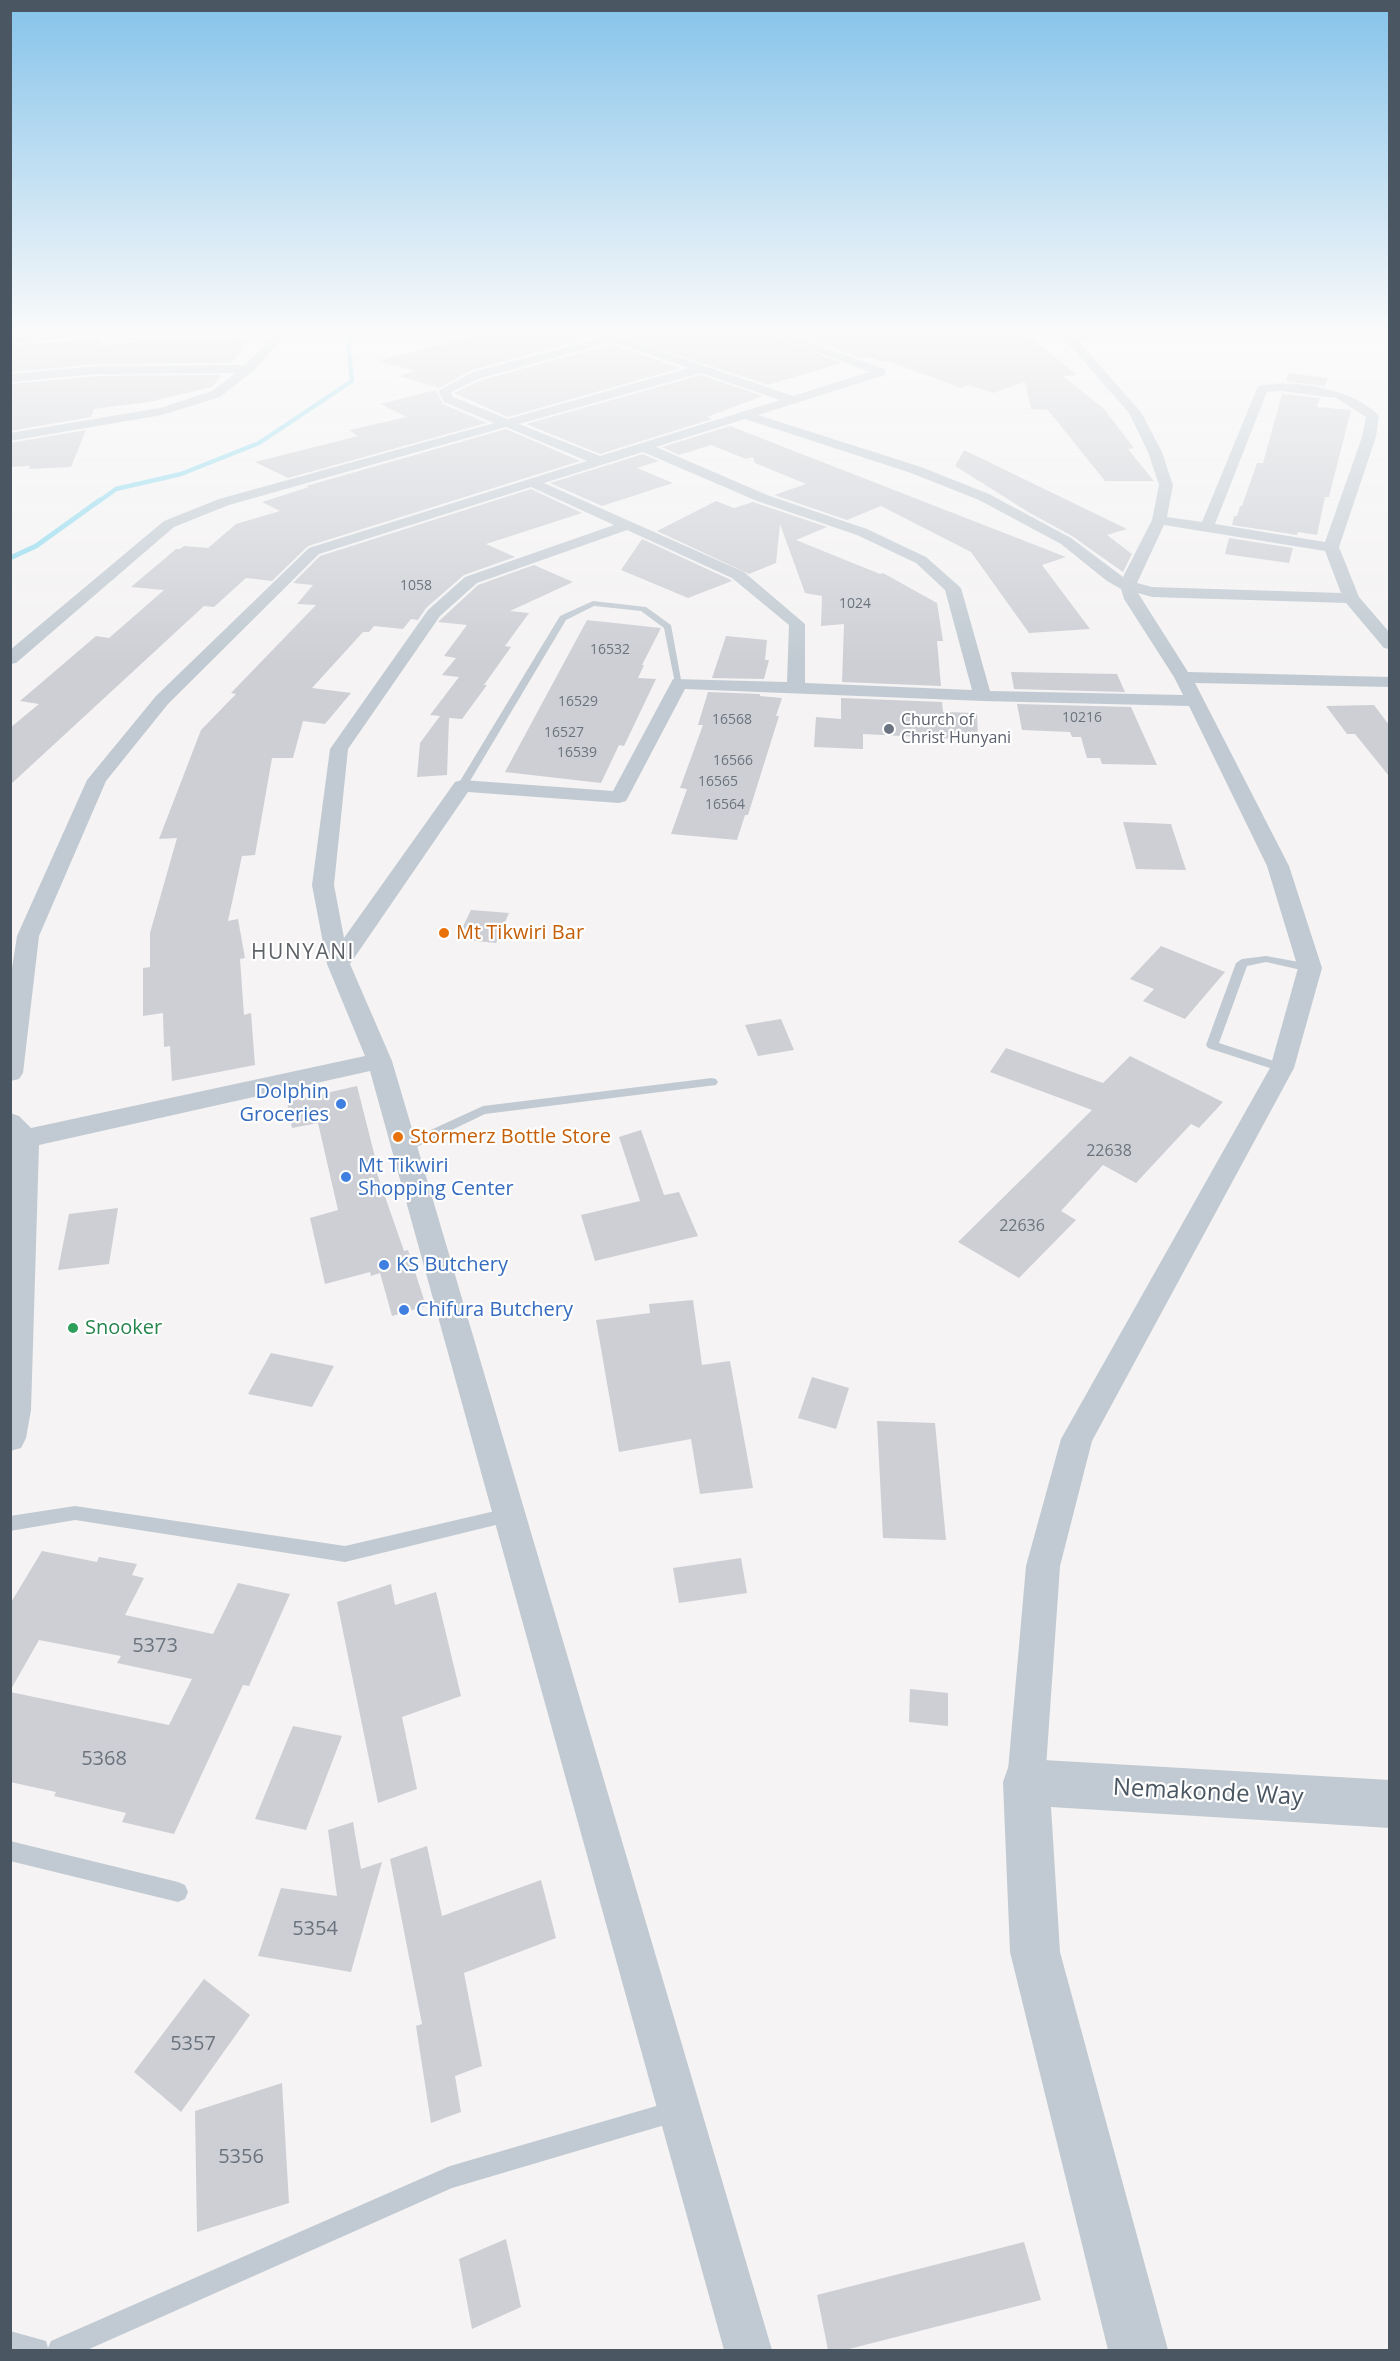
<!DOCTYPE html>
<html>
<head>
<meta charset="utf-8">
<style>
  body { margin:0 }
  #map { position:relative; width:1400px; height:2361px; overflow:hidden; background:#f5f3f3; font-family:"Open Sans",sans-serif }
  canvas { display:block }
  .frame { position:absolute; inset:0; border:12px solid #4a5661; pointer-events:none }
</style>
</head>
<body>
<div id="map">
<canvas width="1400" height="2361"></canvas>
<div class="frame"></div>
</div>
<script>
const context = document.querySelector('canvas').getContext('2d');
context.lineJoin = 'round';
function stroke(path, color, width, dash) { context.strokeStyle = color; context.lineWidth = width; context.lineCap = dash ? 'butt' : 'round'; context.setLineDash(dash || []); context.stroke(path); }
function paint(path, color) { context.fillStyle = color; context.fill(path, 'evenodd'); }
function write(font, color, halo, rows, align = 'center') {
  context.font = font + ' "Open Sans",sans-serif'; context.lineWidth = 4.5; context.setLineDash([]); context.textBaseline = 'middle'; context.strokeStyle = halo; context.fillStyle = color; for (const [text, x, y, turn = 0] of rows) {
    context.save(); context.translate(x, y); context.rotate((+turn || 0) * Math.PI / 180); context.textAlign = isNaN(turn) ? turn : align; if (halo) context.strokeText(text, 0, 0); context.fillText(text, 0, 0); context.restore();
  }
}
const streamFar1 = new Path2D(`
  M98,502L116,489L181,474L259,443L352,381L348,342L355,333`);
const stream = new Path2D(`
  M10,558L36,546L100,500`);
const building = new Path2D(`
  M484,333H589L594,337L472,370L439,388L399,376L415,371L379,361Z
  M610,333H767L841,363L768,385Z
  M791,333H1025L1077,375L1063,376L1104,409L1134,448L1128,449L1154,481H1105L1048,410L1031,409L1025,382L993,393L969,385L961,388L888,361L884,362L866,356L860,358Z
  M250,338L239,350H242L232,363L99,364L10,372V345L101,339L100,345L182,339Z
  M612,344L681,368L508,417L454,393L482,380Z
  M1288,373L1328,378L1325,386L1286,381Z
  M222,375L212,387L149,402L94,409L91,417L10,431V384L99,376Z
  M701,375L763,396L707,417L712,419L600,454L526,424Z
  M436,390L443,404L487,423L288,478L255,462L358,436L349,430L407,417L380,404Z
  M1282,394L1320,398L1317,407L1351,410L1329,497H1325L1317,535L1298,532L1297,535L1232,525L1234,516H1237L1240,506H1242L1257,463H1263Z
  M730,426L1066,557L1042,565L1090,629L1029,633L971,552L881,506L847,520L774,495L806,484L755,463L753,457L746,459L711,445L679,455L662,447Z
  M506,429L580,461L308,546L272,581L246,578L214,607L204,606L10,785V728L39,704L20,701L96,636L109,638L164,590L131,587L176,549H180L184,546L208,548L236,524L280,511L262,502L309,487L306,486Z
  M86,430L71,467L29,469L30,466L10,467V443Z
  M964,450L1127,529L1107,535L1132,554L1123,572L1072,536L1030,513L955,466Z
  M643,454L659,461L637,468L673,483L602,506L550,483Z
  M531,489L582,513L486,544L515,557L464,575L426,608L418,620L411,619L403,629L374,626L369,632H363L312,688L351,693L325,724L303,721L293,758H272L255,855L242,856L228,921L238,919L245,958L240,959L244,1015L251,1013L255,1065L172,1081L170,1046L164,1047L163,1013L143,1016V968L150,967V933L177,838L159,839L201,730L236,694L231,693L316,605L297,604L313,585L293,583L320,556Z
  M716,501L734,508L753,502L827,527L796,540L880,574L883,573L937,603L943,641H937L941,686L842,682L844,624L821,626L822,596L805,593L780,524L776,563L749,574L657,531Z
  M1229,538L1293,548L1289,563L1225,554Z
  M642,539L731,580L732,581L688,598L621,570Z
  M534,565L573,582L510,611L529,613L505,646L511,647L484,685H487L462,719L449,718L447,775L417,777L420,743L440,716L430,715L459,677L442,675L456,658L444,656L467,625L438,622L478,585Z
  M587,620L661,628L642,665H644L638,678L656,679L624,746L619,745L601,783L505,772Z
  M726,636L767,640L765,660H769L764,679L712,678Z
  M1011,672L1117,674L1125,692L1014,689Z
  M708,692L760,694V696L782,698L776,716H779L748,815H745L737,840L671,834L687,789L680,788L703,725H698Z
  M841,698L942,702L943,712L977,713L978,740L863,734V749L814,747L816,717L841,719Z
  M1017,704L1131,707L1157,765L1102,764L1100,758H1087L1081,737H1072L1070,732L1022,730Z
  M1374,705L1389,725V776L1355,734H1347L1326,706Z
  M1123,822L1171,824L1186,870L1136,869Z
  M471,910L509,913L496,943L457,939Z
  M1161,946L1225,972L1185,1019L1143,1001L1154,989L1130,979Z
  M781,1019L794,1050L758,1056L745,1025Z
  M1006,1048L1103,1083L1130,1056L1223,1102L1199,1128L1191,1124L1136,1183L1103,1165L1061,1211L1076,1220L1019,1278L958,1242L1092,1110L990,1072Z
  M357,1086L376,1161L373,1162L404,1251L408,1250L426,1306L392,1316L380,1273L371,1276L370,1272L325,1284L310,1218L338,1210L318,1123L292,1128L287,1102Z
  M641,1130L664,1195L679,1192L698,1236L595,1261L581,1215L640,1201L619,1137Z
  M118,1208L109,1264L58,1270L69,1214Z
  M693,1300L702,1365L730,1361L753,1488L700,1494L691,1439L619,1452L596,1320L650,1313L649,1304Z
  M271,1353L334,1366L312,1407L248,1394Z
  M812,1377L849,1388L836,1429L798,1418Z
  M877,1421L935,1423L946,1540L883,1538Z
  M42,1551L97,1562L99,1557L137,1564L132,1575L144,1578L125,1615L213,1634L238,1583L290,1594L249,1686L243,1685L174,1834L122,1822L126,1813L54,1796L56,1792L10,1782V1692L169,1725L192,1679L117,1663L121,1656L39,1640L10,1691V1604Z
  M741,1558L747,1593L679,1603L673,1568Z
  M391,1584L395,1605L436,1592L461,1696L402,1717L417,1789L378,1803L337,1602Z
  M910,1689L948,1693V1726L909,1722Z
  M293,1726L342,1736L306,1830L255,1819Z
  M353,1822L361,1869L382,1862L351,1972L258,1956L281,1888L337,1896L328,1830Z
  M427,1846L442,1916L541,1880L556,1938L464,1973L482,2066L455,2076L461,2112L431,2123L416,2026L422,2024L390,1859Z
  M204,1979L250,2015L181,2112L134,2072Z
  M282,2083L289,2203L197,2232L195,2111Z
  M506,2239L521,2307L472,2329L459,2259Z
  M1024,2242L1041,2300L845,2350H828L817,2295Z`);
const service = new Path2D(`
  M1117,333H1133L1082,341L1064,338Z
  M593,601L646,607L671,625L682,685L675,683L664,628L641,611L594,606L566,620L467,786L459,788L457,786L560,616Z
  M1266,956L1310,964L1316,968L1310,972L1266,962L1247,966L1219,1043L1286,1065L1288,1068L1286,1071L1282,1072L1208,1048L1206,1045L1236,963L1242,959Z
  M712,1078L716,1079L718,1082L716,1085L485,1114L408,1151H398L396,1148L398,1145L483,1106Z
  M75,1506L345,1546L508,1508L514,1510L516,1515L514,1520L508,1522L345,1562L75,1520L10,1531V1516Z
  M10,1841L178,1882L185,1885L188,1892L185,1899L178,1902L10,1861Z
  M677,2100L685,2103L688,2111L685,2119L452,2188L87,2350H10V2331L46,2341L48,2348L51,2341L450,2166Z`);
const minor = new Path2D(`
  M53,333H98L92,336L10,343V337Z
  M276,333H288L252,372L220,397L162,415L10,441V433L160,408L212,391L236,373L99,374L10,382V374L99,366L245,365Z
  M591,333L617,336L793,396L869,372L769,333H785L885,369V375L758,415L921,467L989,494L1071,538L1123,577L1152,520L1159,485L1148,452L1129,413L1059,333H1071L1141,412L1162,452L1173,485L1167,517L1202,522L1258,386C1292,378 1355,389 1379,416L1376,437L1339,547L1359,597L1390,633V649L1384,648L1346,603L1152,597L1138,593L1188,672L1390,677V687L1195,683L1289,866L1322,968L1294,1068L1092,1441L1060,1566L1045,1782L1040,1796L1026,1801L1012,1796L1007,1782L1026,1566L1061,1439L1270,1068L1298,968L1267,866L1189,706L983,701L685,689L626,801L619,803L468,792L350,964L392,1061L772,2350H724L370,1071L39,1145L31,1410L26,1438L21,1448L10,1451L12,1151H10V1113L19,1116L31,1128L365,1056L327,964L312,885L330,749L428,610L465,577L614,525L531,487L319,554L168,704L106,781L39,936L23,1073L19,1079L10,1081V981L17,936L87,780L156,696L309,548L587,461L506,427L229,505L174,527L16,663L10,664V650L164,521L219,499L494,423L444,402L438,391L473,372L600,338ZM612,342L689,368L508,419L453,397L451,392L481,378ZM701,373L780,400L600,456L519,424ZM1280,391L1336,398L1366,417L1362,437L1325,542L1215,524L1267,392ZM745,419L911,473L979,500L1061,544L1107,581L1121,589L1124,599L1174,677L1183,695L990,691L961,588L926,557L867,529L767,495L656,447ZM643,452L757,501L857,535L916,563L945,590L972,690L805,683V624L744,572L544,483ZM1164,525L1325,551L1341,593L1152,587L1137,583ZM627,530L732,578L789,625L787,682L673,679L613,791L462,780L455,782L344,938L334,885L348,749L440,616L477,583Z`);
const tertiary = new Path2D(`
  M1026,1759L1390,1780V1828L1051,1807L1060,1952L1168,2350H1108L1010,1952L1003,1782L1009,1765Z`);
const markers = [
  [889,729,6,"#6b7280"],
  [444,933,6,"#e8710a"],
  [341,1104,6,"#3f7fe0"],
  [398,1137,6,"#e8710a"],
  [346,1177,6,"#3f7fe0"],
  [384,1265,6,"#3f7fe0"],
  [404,1310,6,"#3f7fe0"],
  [73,1328,6,"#2e9e5b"]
];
const farNumbernames = [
  ["1058",416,586],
  ["1024",855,604],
  ["16532",610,650],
  ["16529",578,702],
  ["10216",1082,718],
  ["16568",732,720],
  ["16527",564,733],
  ["16539",577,753],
  ["16566",733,761],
  ["16565",718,782],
  ["16564",725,805]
];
const farWorshipnames = [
  ["Church of",901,720],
  ["Christ Hunyani",901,738]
];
const numberNames = [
  ["22638",1109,1151],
  ["22636",1022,1226]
];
const foodNames = [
  ["Mt Tikwiri Bar",456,933],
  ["Stormerz Bottle Store",410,1137]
];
const shopNames = [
  ["Dolphin",329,1092,"right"],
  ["Groceries",329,1115,"right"],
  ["Mt Tikwiri",358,1166],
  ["Shopping Center",358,1189],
  ["KS Butchery",396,1265],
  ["Chifura Butchery",416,1310]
];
const leisureNames = [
  ["Snooker",85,1328]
];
const nearNumbernames = [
  ["5373",155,1646],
  ["5368",104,1759],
  ["5354",315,1929],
  ["5357",193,2044],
  ["5356",241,2157]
];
const neighbourhoodNames = [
  ["HUNYANI",303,953]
];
const nearStreetnames = [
  ["Nemakonde Way",1208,1793,3]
];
stroke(streamFar1, '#90daee', 4.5);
stroke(stream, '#90daee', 5);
paint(building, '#cdcfd5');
paint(service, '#c1cad2');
paint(minor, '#c1cad2');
paint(tertiary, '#c1cad2');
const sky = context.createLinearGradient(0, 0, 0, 663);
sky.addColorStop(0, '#85c3ea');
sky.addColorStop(0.5, '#fafafa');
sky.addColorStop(1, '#fafafa00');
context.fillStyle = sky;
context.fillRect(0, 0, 1400, 663);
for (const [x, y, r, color] of markers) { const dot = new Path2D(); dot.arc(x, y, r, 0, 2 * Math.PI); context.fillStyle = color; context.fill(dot); stroke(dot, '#fff', 2); }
write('14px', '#6b747e', null, farNumbernames);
write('16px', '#5b616d', '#fff', farWorshipnames, 'left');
write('16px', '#6b747e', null, numberNames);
write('20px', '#c56008', '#fff', foodNames, 'left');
write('20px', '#366cbe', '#fff', shopNames, 'left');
write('20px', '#27864d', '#fff', leisureNames, 'left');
write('20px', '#6b747e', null, nearNumbernames);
context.letterSpacing = '1.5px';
write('21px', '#5f6368', '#fff', neighbourhoodNames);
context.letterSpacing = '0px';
write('24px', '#4a5661', '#fff', nearStreetnames);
</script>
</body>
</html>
